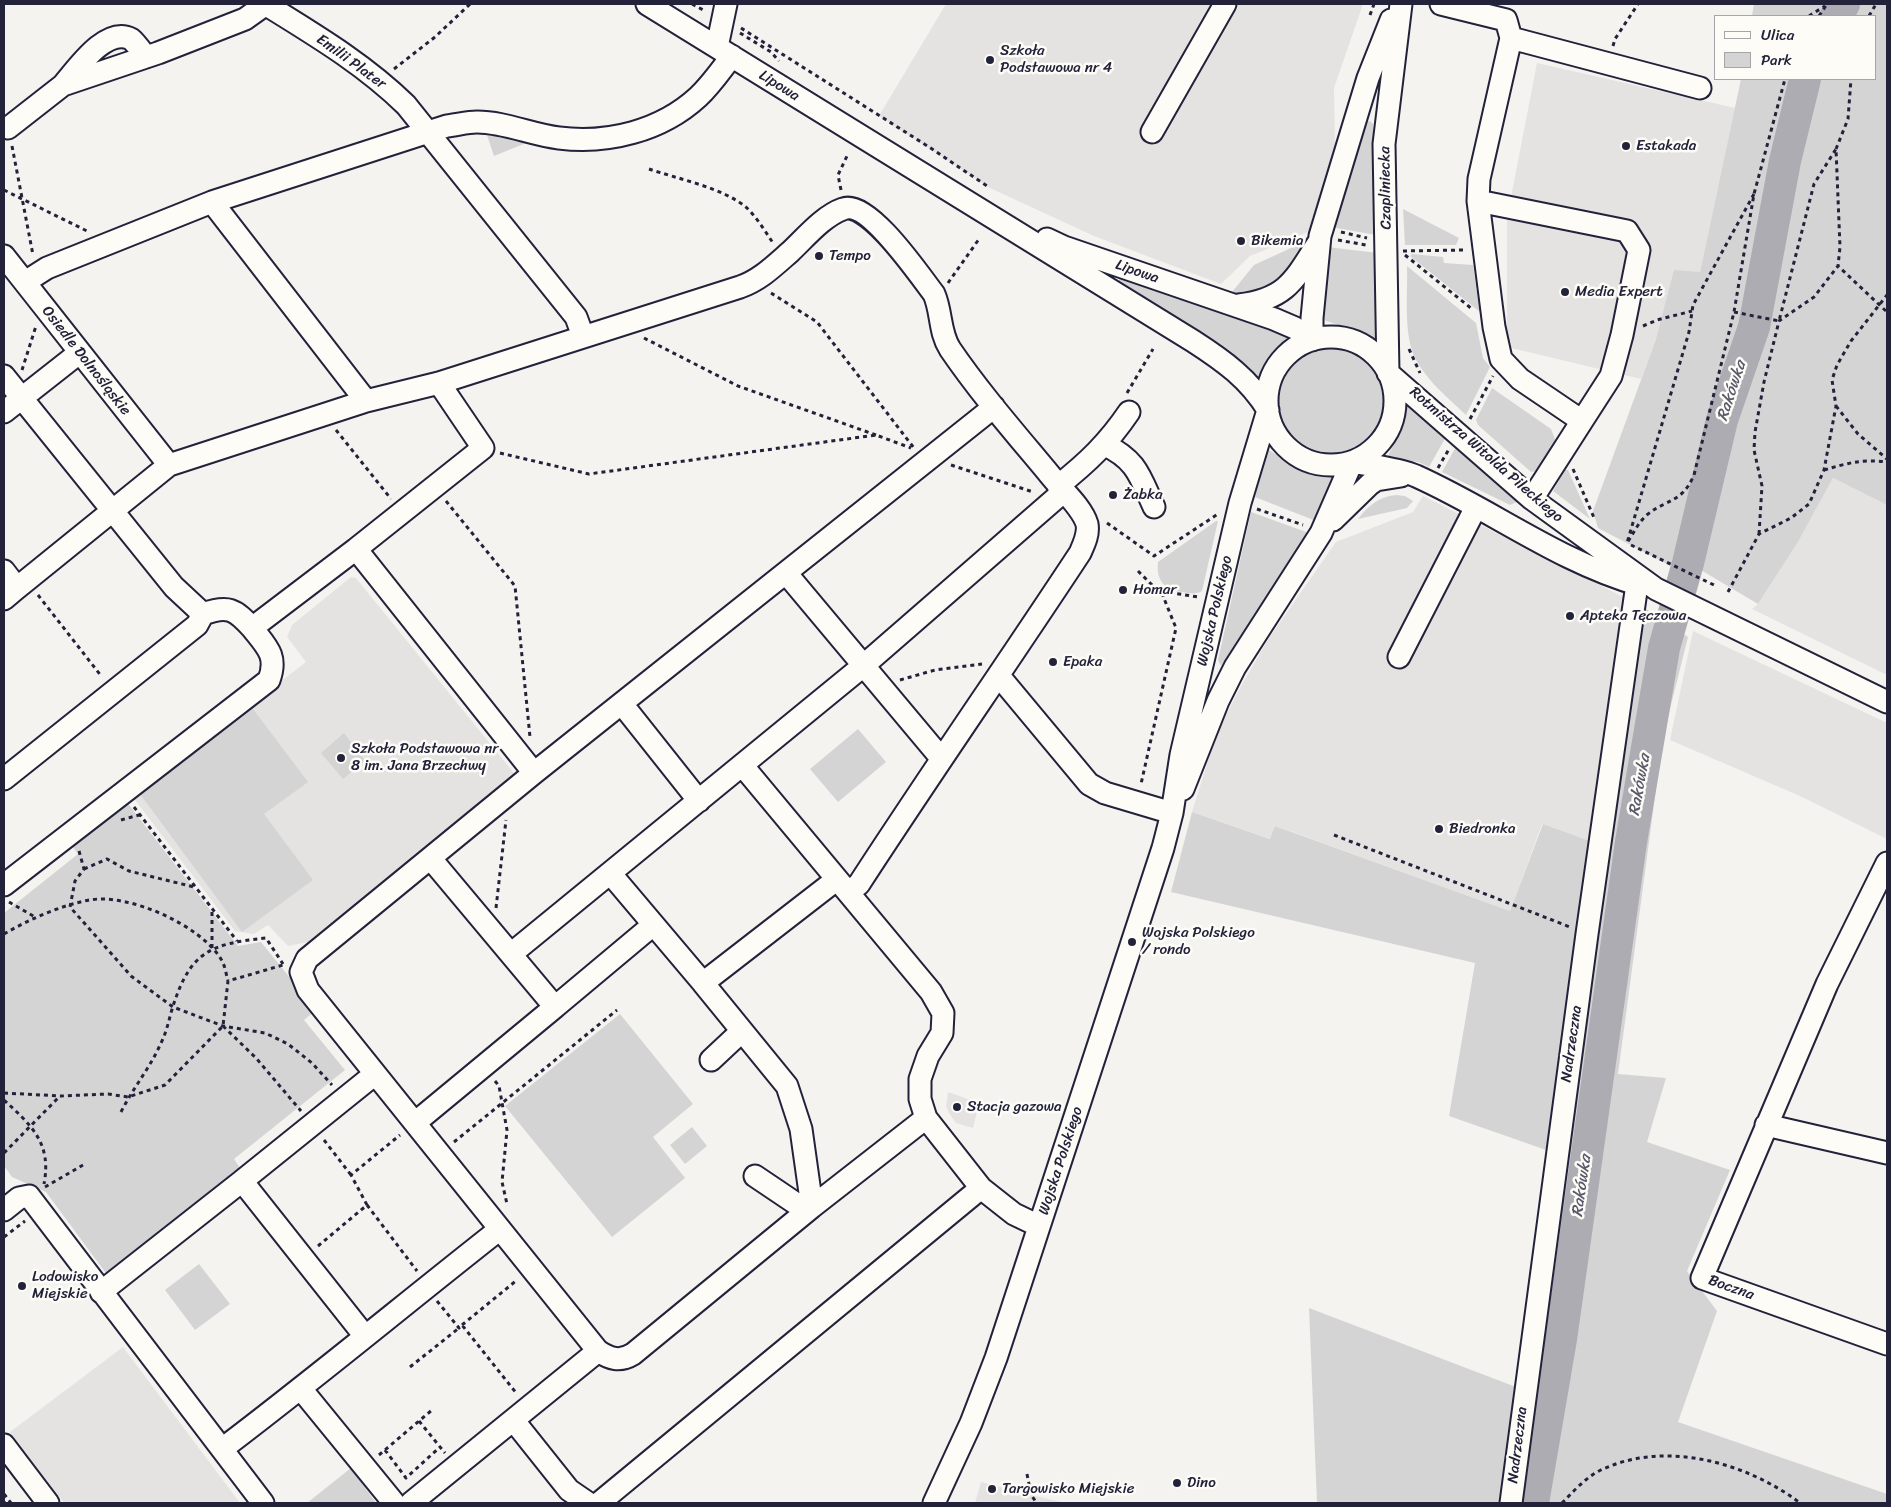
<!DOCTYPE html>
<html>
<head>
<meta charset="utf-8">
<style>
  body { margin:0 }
  #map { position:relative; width:1891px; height:1507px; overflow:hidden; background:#f4f3ef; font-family:Sriracha,sans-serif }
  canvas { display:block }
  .frame { position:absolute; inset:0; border:5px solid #22223b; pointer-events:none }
  .legend { position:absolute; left:1714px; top:15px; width:162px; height:65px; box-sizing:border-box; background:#fdfcf7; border:1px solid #a5a5ac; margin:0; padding:6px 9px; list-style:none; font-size:15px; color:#22223b }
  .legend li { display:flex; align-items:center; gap:10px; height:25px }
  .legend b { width:25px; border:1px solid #a5a5ac }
</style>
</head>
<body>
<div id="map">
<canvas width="1891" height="1507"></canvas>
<div class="frame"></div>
<ul class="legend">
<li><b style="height:6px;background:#fdfcf7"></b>Ulica</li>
<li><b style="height:14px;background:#d5d4d5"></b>Park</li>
</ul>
</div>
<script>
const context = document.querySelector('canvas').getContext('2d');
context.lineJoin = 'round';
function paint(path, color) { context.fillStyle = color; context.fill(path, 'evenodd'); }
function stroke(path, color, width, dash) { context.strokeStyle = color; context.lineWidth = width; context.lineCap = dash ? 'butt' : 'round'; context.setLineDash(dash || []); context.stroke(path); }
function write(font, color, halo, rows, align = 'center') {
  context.font = font + ' Sriracha,sans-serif'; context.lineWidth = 5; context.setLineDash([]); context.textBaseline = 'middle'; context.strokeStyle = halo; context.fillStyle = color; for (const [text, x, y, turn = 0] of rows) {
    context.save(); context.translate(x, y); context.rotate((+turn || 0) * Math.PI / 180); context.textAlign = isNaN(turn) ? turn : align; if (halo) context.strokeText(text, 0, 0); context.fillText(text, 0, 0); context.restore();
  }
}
const built = new Path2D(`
  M946,4H1363L1334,88L1335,148L1308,232L1250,256L1221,284L1094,236L990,188L879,116Z
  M1537,63L1735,108L1700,272L1656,339L1641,379L1507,347V218Z
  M1833,478L1887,505V675L1752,609L1758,604L1798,542Z
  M1423,496L1629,600L1590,841L1542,824L1510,911L1276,826L1271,839L1192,812L1216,735L1241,686L1269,638L1336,542L1413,512Z
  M351,577L356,578L517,777L308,942L288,946L268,925L254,934L235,931L132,796L306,662L287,637L292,625Z
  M1693,631L1887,723V839L1800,796L1670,740Z
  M948,1092L979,1103L973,1128L956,1123L949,1113L946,1106Z
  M123,1347L240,1503H64L10,1432Z
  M981,1482L1031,1495L1066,1503H975Z`);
const green = new Path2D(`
  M1754,4H1887V505L1833,478L1798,542L1758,604L1689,563L1667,564L1598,528L1593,511L1656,339L1674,270L1700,272L1741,79H1875V16H1752Z
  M1370,121L1373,124L1376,235L1331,227L1366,122Z
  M486,132L531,141L494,156Z
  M1403,209L1459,238L1456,245H1405Z
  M1304,242C1301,249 1299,261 1294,267C1278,286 1256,299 1232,292L1254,265Z
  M1327,247L1378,253V342L1358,332L1321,319Z
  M1412,254L1443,257L1444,263L1473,265L1480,312L1410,256Z
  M1407,266L1476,323L1483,358L1490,367L1466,415C1447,397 1427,381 1415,358C1403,332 1408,294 1407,266Z
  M1121,277L1289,336L1293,339L1270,359L1261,377L1258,378L1238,358L1117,282Z
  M1278 401a53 53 0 1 1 106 0a53 53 0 1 1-106 0Z
  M1492,388L1551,429L1556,442L1536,471L1531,472L1478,425L1476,420Z
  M1408,403L1447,435L1429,467L1418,462L1390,458L1388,456L1404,423Z
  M1458,443L1514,495L1517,502L1510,505L1442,472Z
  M1269,450L1305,473L1336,478L1316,521L1255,497L1264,453Z
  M1565,470H1568L1590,519L1553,491Z
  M1396,495L1405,496L1413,501L1407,508L1358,519C1368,506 1378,497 1396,495Z
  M1251,512L1309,533L1221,666L1218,660Z
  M1216,521H1218L1202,591C1195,595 1190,593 1182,592C1164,590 1156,580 1158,562Z
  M1634,601L1688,637L1663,737L1618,1074L1666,1078L1647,1142L1730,1170L1687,1271L1717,1311L1678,1422L1887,1494V1503H1317L1309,1308L1516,1387L1549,1151L1449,1116L1475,963L1171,892L1192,812L1270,839L1275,826L1510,911L1543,824L1590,841Z
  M253,709L308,782L264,814L313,880L242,932L140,794Z
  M858,729L886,762L838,802L810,769Z
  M344,733L365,761L343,779L321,753Z
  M126,801L238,946L261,942L316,1010L304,1020L345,1070L234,1159L242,1171L108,1276L46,1192L12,1177L4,1166V913L78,854L70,843Z
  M620,1014L693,1104L653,1137L685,1178L612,1237L505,1106Z
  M692,1127L707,1146L685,1164L670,1145Z
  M199,1264L230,1304L195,1330L165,1290Z
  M351,1468L376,1503H307Z`);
const river = new Path2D(`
  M1836,16L1844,4
  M1533,1503L1561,1339L1631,842L1664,648L1688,563L1722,420L1754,327L1785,161L1805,79`);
const path = new Path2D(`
  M692,4L705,11
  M1370,15L1374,4
  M1809,16L1825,6
  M1819,16L1827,4
  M1869,16L1876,4
  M741,28L929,147L990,188
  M740,33L771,52L779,61
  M1613,46L1615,39L1638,4
  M394,69L435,37L470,4
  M12,146L33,255
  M1836,149L1848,119L1851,79
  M649,169C678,179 724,188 747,208C757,218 765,231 773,243
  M4,190L87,231
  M841,190L838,175L847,156
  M1754,194L1693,305L1689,332L1627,543C1633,534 1639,521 1648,514C1667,499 1682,503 1694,475L1734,312L1754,194L1785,79
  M1341,232L1367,238
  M1338,240L1366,245
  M1403,251L1465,250
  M1405,255L1472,309
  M948,283L979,239
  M771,293L817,322L914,448
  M1734,312L1779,321L1814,184L1836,149L1840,247L1838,266
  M1643,326L1657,320L1692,311
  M644,338L738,386L876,435
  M1409,349L1420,373
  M22,370L36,326
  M1127,393L1153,349
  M1836,406L1858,434L1887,459
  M1470,419L1493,376
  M336,430L391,499
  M500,453L589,474L876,435L911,448
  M951,465L1033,492
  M1438,468L1449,449
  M1573,469L1595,520
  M1824,470C1848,463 1861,459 1887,462
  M446,501L515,586L530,737
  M1257,509L1303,525
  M1107,523L1154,556L1218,514
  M1759,534L1762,486L1754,450L1755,432L1764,382L1779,321L1814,297L1838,266L1887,312
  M1631,545L1716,586
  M1138,571L1163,596L1176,628L1141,784
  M1728,592L1759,534L1791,518L1809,504L1824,470L1836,406L1832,380L1837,365L1851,341L1887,295
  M38,595L102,677
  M1163,596L1167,592L1198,597
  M900,680L935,670L982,664
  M134,807L237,941
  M121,820L139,815
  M1334,835L1570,927
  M79,851L84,869L75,881L70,907L131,976L173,1007L223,1026L265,1033L288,1044L312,1063L332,1085
  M84,869L107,859L129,871L194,887
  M9,902L35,917
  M496,908L506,820
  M4,934C30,919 59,906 89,900C129,893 200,925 221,959C225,965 226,974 228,981
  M212,948V910
  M223,1026L256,1058L301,1111
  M495,1081L499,1086L507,1130L502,1182L507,1204
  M4,1093L61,1096L108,1094L128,1097L165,1085L223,1026L228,981L283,965
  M4,1100C31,1125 52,1143 44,1184
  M121,1112C133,1088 150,1068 161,1043C167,1031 169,1019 173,1006C191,951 210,944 266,938L283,964
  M324,1140L351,1175
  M454,1142L617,1010
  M4,1153L60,1096
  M45,1187L83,1165
  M367,1205L417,1271
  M4,1237L25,1221
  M318,1246L367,1205L351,1175L400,1135
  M437,1301L459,1328L462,1325L517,1394
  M462,1325L517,1280
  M410,1367L459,1328
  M419,1421L445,1453
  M385,1450L406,1478L440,1447
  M379,1455L432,1410
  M1027,1474L1031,1495L1037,1503
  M4,1494L11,1503
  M4,1502L5,1503
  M1562,1503C1573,1492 1584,1479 1599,1471C1663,1439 1746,1462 1800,1503`);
const minor = new Path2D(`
  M265,4C315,35 364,64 406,105L576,317L583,336
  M647,4L1193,341C1224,361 1249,379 1268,410
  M1441,4L1506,20L1511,38L1479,179L1478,201L1494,327L1501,359L1520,379L1582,421L1611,376L1622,335L1639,250L1627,231L1478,201
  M1511,38L1700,88
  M717,47L726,4
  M63,85C77,69 106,26 131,39C136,43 142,52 146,57
  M8,128L63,85L158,53L245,19L266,4
  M1152,132L1225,4
  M212,202L366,401
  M1047,239L1064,247L1274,319L1295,328L1312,340
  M4,256L169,465
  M25,282L47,268L212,202L447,126C457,125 467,122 477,122C505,122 532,135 559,138C608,144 661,131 698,97C711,85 721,70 732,56
  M1239,305C1286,299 1294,281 1318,243
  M1267 401a64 64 0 1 1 128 0a64 64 0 1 1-128 0Z
  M1312,340V318L1320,236L1368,78L1391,20
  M1388,373L1532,499L1656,589L1887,702
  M1388,373L1384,144L1401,4
  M4,376L174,587L203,614C228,605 235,609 252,628L356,549L483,448L439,383
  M4,412L79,353
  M1105,445C1137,460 1140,477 1154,507
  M1352,462C1372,466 1397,468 1416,476C1492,510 1559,562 1640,585
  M1058,486C1088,462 1108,443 1129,412
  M1532,499L1582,421
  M1333,520L1370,484L1376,480L1401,476
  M356,549L534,773
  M4,571L17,588L4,599
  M786,573L941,758
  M17,588L169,465L366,401L439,383L740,287C760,280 774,266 790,252C805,238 823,216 843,209C868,199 920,276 934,294C942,312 939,332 950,349C980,393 1016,434 1050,475C1061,489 1082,507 1087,524C1089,534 1084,544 1080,553C1007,664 931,773 859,884L849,892
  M1399,657L1476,507
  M999,676L1089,784L1105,793L1172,813
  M622,704L699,801
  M742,765L931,992L943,1013L942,1033L928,1056L920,1079V1099L926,1118L981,1188L1014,1214L1039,1226
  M4,779L197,625L203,614
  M1183,789L1218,701L1235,667L1321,533L1352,462
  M1887,863L1827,984L1702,1278L1887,1344
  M610,873L703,983L836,880
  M4,885L269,680C278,656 267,647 252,628
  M511,954L863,666L1063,492
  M703,983L787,1086L801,1129L812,1207
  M555,1007L653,925
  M711,1060L742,1031
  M416,1122L555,1007L431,859
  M1766,1125L1887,1153
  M755,1176L807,1211
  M4,1210L19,1198L29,1196L263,1503
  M500,1229L598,1351
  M101,1292L242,1181
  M364,1335L242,1181L375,1074
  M301,1389L394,1503
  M514,1421L569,1490L588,1503
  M4,1445L48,1503
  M222,1449C316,1378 407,1302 500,1229L308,990L301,972L307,959L534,773L994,407
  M411,1503L598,1351C610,1359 620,1362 633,1354L812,1207L926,1118
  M599,1503L981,1188
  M934,1503L971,1423L996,1358L1163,848L1172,813L1181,755L1240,503L1268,410
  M1511,1503L1587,934L1637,584`);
const markers = [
  [990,60,5,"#22223b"],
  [1626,146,5,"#22223b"],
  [1241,241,5,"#22223b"],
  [819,256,5,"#22223b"],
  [1565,292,5,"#22223b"],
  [1113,495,5,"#22223b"],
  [1123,590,5,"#22223b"],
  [1570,616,5,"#22223b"],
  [1053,662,5,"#22223b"],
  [341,758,5,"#22223b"],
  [1439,829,5,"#22223b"],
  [1132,942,5,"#22223b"],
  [957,1107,5,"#22223b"],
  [22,1286,5,"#22223b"],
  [1177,1483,5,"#22223b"],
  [992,1489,5,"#22223b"]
];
const poiNames = [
  ["Szkoła",1000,51],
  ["Podstawowa nr 4",1000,68],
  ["Estakada",1636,146],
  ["Bikemia",1251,241],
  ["Tempo",829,256],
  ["Media Expert",1575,292],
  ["Żabka",1123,495],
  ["Homar",1133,590],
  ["Apteka Tęczowa",1580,616],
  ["Epaka",1063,662],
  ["Szkoła Podstawowa nr",351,749],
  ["8 im. Jana Brzechwy",351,766],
  ["Biedronka",1449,829],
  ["Wojska Polskiego",1142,933],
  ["/ rondo",1142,950],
  ["Stacja gazowa",967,1107],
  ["Lodowisko",32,1277],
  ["Miejskie",32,1294],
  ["Dino",1187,1483],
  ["Targowisko Miejskie",1002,1489]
];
const streetNames = [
  ["Emilii Plater",351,62,36],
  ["Lipowa",779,86,32],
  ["Czapliniecka",1386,188,-91],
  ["Lipowa",1137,272,19],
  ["Osiedle Dolnośląskie",86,361,52],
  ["Rotmistrza Witolda Pileckiego",1486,455,41],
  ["Wojska Polskiego",1215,611,-77],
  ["Nadrzeczna",1572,1044,-82],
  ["Wojska Polskiego",1061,1161,-72],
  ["Boczna",1731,1288,20],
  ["Nadrzeczna",1518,1445,-83]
];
const waterNames = [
  ["Rakówka",1732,391,-72],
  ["Rakówka",1640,785,-80],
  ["Rakówka",1582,1186,-82]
];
paint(built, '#e4e3e2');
paint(green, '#d5d4d5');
stroke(river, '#acacb2', 32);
stroke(minor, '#22223b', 25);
stroke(path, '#22223b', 3, [4, 4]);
stroke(minor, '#fdfcf7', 21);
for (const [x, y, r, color] of markers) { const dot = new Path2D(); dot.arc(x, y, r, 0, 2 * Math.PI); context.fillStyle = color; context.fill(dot); stroke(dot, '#fdfcf7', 2); }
write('15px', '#22223b', '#fdfcf7', poiNames, 'left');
write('15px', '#22223b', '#fdfcf7', streetNames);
write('italic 16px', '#59596b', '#fdfcf7', waterNames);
</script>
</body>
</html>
